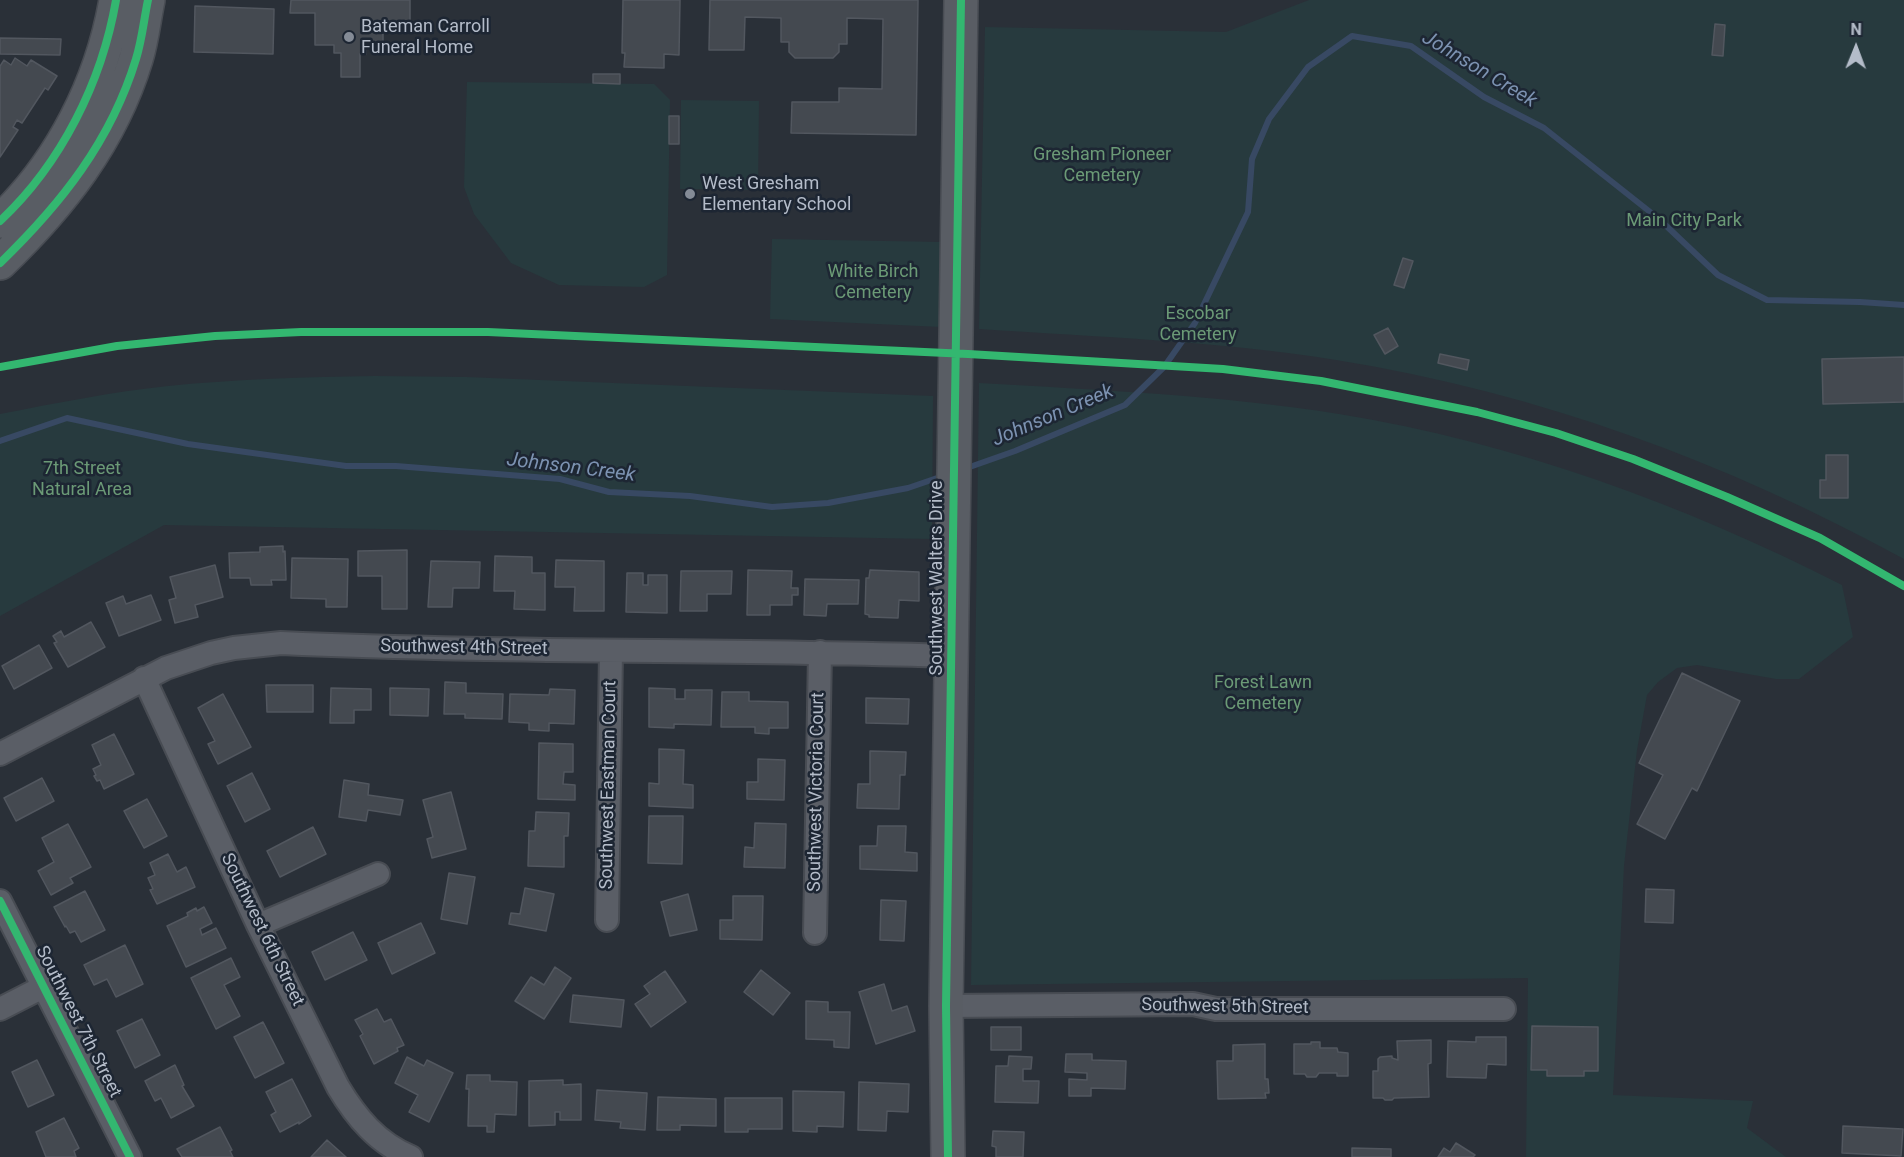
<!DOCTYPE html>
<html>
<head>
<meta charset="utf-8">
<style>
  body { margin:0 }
  #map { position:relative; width:1904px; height:1157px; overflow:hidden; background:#2a3038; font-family:Roboto,sans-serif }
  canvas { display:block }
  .north { position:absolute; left:1826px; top:18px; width:60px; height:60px; -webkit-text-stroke:4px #1d2633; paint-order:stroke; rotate:1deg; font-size:16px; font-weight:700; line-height:24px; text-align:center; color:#b4bcc9 }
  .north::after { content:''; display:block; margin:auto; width:21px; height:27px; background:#b4bcc9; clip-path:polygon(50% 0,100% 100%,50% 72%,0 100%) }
</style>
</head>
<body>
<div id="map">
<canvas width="1904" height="1157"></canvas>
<div class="north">N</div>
</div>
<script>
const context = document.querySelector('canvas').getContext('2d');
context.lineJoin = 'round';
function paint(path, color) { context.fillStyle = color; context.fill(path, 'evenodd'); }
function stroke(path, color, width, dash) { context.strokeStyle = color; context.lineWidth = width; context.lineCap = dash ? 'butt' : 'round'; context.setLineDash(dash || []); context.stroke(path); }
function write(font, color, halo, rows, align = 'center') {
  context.font = font + ' Roboto,sans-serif'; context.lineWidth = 5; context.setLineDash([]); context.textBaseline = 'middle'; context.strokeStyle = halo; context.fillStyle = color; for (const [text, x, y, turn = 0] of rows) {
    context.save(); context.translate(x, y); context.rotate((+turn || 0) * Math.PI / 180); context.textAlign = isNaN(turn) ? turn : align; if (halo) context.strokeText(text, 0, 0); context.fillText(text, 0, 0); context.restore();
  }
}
const green = new Path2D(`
  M1309,0H1904V559C1724,461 1540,393 1336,360C1218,341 1098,337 979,329L985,27L1226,32Z
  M467,82L654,84L670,100L667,275L644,287L559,285L511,263L474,214L464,187Z
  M681,100L759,101L758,190L680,189Z
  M772,239L943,242L941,327L770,319Z
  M375,376L466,377L933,396L932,539L164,525L0,616V414C56,403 112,392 168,386C237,379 306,377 375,376Z
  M979,383C1099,390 1220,395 1339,414C1516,443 1683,504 1842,585L1853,637L1799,679H1776L1697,665L1677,668L1658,682L1647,695L1637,750L1624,866L1613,1095L1753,1101L1747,1128L1786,1157H1526L1528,978L971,985Z`);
const stream = new Path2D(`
  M0,441L67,418L188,444L346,466H396L560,479L609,492L690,496L772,507L828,503L908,488L943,476
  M964,469L1015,451L1125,405L1164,367L1195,323L1248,212L1252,159L1269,119L1308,67L1352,36L1411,46L1484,97L1544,128L1659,219L1718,275L1767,300L1860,302L1904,305`);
const building = new Path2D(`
  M291,0H410V29H383V45H366V54H360V77H341V53H334V45H315V13H290Z
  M623,0H680L679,55L664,54V68L624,67L625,53H622Z
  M710,0H918L916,135L791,133L792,102H839V88L882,89L883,19L847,18V44H839V52L833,58H795L789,52V42H781V18L745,17L744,50H709Z
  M195,6L274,9L273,54L194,52Z
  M1715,24L1725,25L1723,56L1712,55Z
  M0,38L61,39L60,55L0,54Z
  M15,58L27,66L31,60L57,76L48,90L45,88L22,123L17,120L13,127L18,130L0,157V66L4,60L11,65Z
  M593,74H620V84L593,83Z
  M669,116H679V144H669Z
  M1403,258L1413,261L1404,288L1394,285Z
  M1388,328L1398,346L1385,354L1374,335Z
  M1440,354L1469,360L1467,370L1438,363Z
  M1904,357V402L1823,404L1822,359Z
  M1826,455H1848V498H1820V480H1826Z
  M283,546V552L285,551L286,580H271L272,585H251L250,578H230L229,553L260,552V547Z
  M407,550V609H382V576H358V551Z
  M495,556L532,557V573H545V610L514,609L515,591H494Z
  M292,558L348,559L347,607H326V599L291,598Z
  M556,560L604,561V611H574L575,587H555Z
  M431,561L480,562L479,588H453L452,607H428Z
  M215,565L223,597L195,605L198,617L175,623L169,600L176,598L170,577Z
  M748,570L792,571L791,588H798V595H792V605H770V615H747Z
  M870,570L919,572V601L899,600L898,618L869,617V615L865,614L866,578H869Z
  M681,571H732L731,594H707V611H680Z
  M627,573H643V585H648V575H667V613L626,612Z
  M805,579L859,580L858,604H827L826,616L804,615Z
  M151,595L161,620L119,636L106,603L123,596L126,604Z
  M91,622L105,647L68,667L54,643L57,642L53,636L61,631L64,637Z
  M39,645L52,668L14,689L2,666Z
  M1682,673L1740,701L1697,791L1692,788L1665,839L1637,824L1663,775L1639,763Z
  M445,682L466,683V693L503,694L502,719L465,718V714H444Z
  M266,685H313V712H267Z
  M331,688L371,689V710H354V723H330Z
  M390,688L429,689L428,716L390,715Z
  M649,688L675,689V699H685V690H712L711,725L674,724V728L649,727Z
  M550,689L575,690L574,724L549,723V731L529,730V723L509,722L510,694L549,695Z
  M722,692H749V701L788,702V728H769V734L755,733V727H721Z
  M223,694L251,747L218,764L208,744L215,741L198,708Z
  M866,698L909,699L908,724L866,723Z
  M114,734L134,774L104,789L100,780L97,781L94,776L96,775L93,769L101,765L92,745Z
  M539,743L573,744V772H564L563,784L575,785V800L538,799Z
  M659,749L684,750L683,784L693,785V808L649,806V783L659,784Z
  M870,751L906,752L905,775H900L899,809L857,808L858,784H870Z
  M758,759L785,760L784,800L747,799V782H758Z
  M252,773L270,809L245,822L227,786Z
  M42,778L54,801L16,821L4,798Z
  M344,780L369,784L368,795L403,800L400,815L368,810L366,821L339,817Z
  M451,792L466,849L432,858L427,839L433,837L423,800Z
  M147,799L167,836L144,848L124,811Z
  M536,812L569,813L568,836H564V867L528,866L529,831H535Z
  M649,816H683L682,864L648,863Z
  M755,823L786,824L785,868L744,867L745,847L754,848Z
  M68,824L91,867L70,878L73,883L51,895L38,871L54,862L42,838Z
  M878,826H906L905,852L917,853V871L860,869V846H877Z
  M313,827L326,854L280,877L267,851Z
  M168,854L177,872L186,867L195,887L157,904L150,890L153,889L148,878L155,875L150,863Z
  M449,873L475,877L467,924L441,919Z
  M525,888L554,894L546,931L509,924L511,913L520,914Z
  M1646,889L1674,890L1673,923L1645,922Z
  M85,891L105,930L81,942L75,931L70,933L66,926L65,927L54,907Z
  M688,894L697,930L670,936L661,902Z
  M733,896H763L762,940L720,939V920H733Z
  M881,900L906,901L904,941L880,940Z
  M204,907L212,923L200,929L202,935L216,928L226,948L186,967L167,926L188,916L187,913L196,908L197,911Z
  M421,923L435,953L392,974L378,943Z
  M353,932L367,960L325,980L312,952Z
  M125,945L143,984L116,997L107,979L94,985L84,965Z
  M231,958L240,977L224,985L240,1016L216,1029L191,978Z
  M555,967L571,978L544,1019L515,1001L531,977L544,985Z
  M761,970L790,993L773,1015L744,992Z
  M665,971L686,1002L651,1027L635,1004L650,994L644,986Z
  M884,984L892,1011L907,1006L915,1031L876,1044L859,992Z
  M573,995L624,1000L621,1027L570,1022Z
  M806,1001L828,1002V1012H850L849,1048L834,1047V1040L806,1039Z
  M377,1009L384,1022L391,1019L404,1045L397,1048L398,1051L374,1064L360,1036L363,1034L355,1020Z
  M142,1019L160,1055L135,1068L117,1031Z
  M263,1022L284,1063L255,1078L234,1037Z
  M1532,1026L1598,1027V1071H1584V1076H1547V1070H1531Z
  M991,1027H1021V1050H991Z
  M1476,1037H1506V1065L1487,1064L1486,1078L1447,1077L1448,1041L1476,1042Z
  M1431,1040V1063L1428,1064L1429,1097L1394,1098L1392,1100H1385L1383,1098H1373V1071H1378V1059L1380,1057L1392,1056V1058L1398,1060L1397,1041Z
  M1311,1042H1320V1048H1337L1338,1052L1348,1053V1076H1337V1073H1319L1316,1077H1307L1305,1074H1294V1044H1311Z
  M1265,1044V1079H1268L1269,1093H1265L1266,1098L1218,1099L1217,1061H1233V1045Z
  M1066,1054H1092V1060L1126,1061L1125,1089L1091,1088V1096H1069V1079L1087,1080V1073L1065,1072Z
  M1009,1056L1032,1057L1031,1069H1023V1081H1039L1038,1103L995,1102L996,1066H1008Z
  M407,1057L424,1066L427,1060L453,1073L429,1122L409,1112L418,1095L395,1083Z
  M37,1060L54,1095L28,1107L12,1072Z
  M175,1065L184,1085L182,1086L194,1106L171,1118L161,1098L155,1101L145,1081Z
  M467,1075H490V1081L517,1082L516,1115L495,1114L494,1132H487V1126H468L469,1089H466Z
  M292,1079L311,1116L299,1124V1122L280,1132L271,1115L276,1112L266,1092Z
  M563,1080V1085L581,1084V1120H560V1112H555V1125L529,1126V1081Z
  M859,1082L909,1084L908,1112L887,1111L886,1131L858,1130Z
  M597,1090L647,1093L645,1130L620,1128L621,1122L595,1120Z
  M793,1091L844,1092L843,1127L817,1126V1132L793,1131Z
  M658,1097L716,1099V1126L680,1125V1130H657Z
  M725,1098H782V1129H748V1132H725Z
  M64,1118L79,1148L74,1151L76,1157H46L36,1132Z
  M1843,1126L1903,1129L1901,1156L1842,1153Z
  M220,1127L232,1150L230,1151L233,1157H182L177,1149Z
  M993,1131L1024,1132L1023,1157H996V1147L992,1146Z
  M327,1140L346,1157H311Z
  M1456,1143L1475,1155L1473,1157H1438L1444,1148L1450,1152Z
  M1352,1148L1391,1149V1157H1352Z`);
const street = new Path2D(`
  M144,678L258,925L338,1087C356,1117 377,1143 411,1157
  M0,754L166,668L211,653L234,648L281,643C505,653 728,649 952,656
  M0,901L130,1157
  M607,920L611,651
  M258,925L378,874
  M815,933L820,652
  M946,1006L1193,1004L1216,1009H1504
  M0,1009L43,987`);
const secondary = new Path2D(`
  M0,221C61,164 102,82 116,0
  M0,263C61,204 111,141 136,59C142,40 144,19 148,0
  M948,1157L946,1006L961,0`);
const cycleway = new Path2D(`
  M0,221C61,164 102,82 116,0
  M0,263C61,204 111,141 136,59C142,40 144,19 148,0
  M0,367L117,346L215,336L301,332H488L968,354L1223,369L1321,381L1477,412L1556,433L1633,459L1727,497L1820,538L1904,586
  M0,901L130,1157
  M948,1157L946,1006L961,0`);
const markers = [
  [349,37,6,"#848b96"],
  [690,194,6,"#848b96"]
];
const poiNames = [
  ["Bateman Carroll",361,27],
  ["Funeral Home",361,48],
  ["West Gresham",702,184],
  ["Elementary School",702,205]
];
const parkNames = [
  ["Gresham Pioneer",1102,155],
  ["Cemetery",1102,176],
  ["Main City Park",1684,221],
  ["White Birch",873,272],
  ["Cemetery",873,293],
  ["Escobar",1198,314],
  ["Cemetery",1198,335],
  ["7th Street",82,469],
  ["Natural Area",82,490],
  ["Forest Lawn",1263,683],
  ["Cemetery",1263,704]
];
const streetNames = [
  ["Southwest Walters Drive",937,578,-90],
  ["Southwest 4th Street",464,648,1],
  ["Southwest Eastman Court",609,785,-89],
  ["Southwest Victoria Court",817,792,-89],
  ["Southwest 6th Street",262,930,64],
  ["Southwest 5th Street",1225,1007,1],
  ["Southwest 7th Street",78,1022,63]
];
const waterNames = [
  ["Johnson Creek",1479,70,31],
  ["Johnson Creek",1053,416,-23],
  ["Johnson Creek",571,468,7]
];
paint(green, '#273a3e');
stroke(stream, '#384963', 6);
paint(building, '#444950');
stroke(building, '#52575f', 1.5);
stroke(street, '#484c53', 26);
stroke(secondary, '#484c53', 36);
stroke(street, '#5a5e66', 22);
stroke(secondary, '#595d64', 33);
stroke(cycleway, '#33b770', 8);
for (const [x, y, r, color] of markers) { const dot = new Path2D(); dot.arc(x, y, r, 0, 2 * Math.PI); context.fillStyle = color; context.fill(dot); stroke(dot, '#1d2633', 2); }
write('18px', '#b4bcc9', '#1d2633', poiNames, 'left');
write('18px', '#6b9a76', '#1d2633', parkNames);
write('18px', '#b4bcc9', '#1d2633', streetNames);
write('italic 20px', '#7c92b1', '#1d2633', waterNames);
</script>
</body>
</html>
